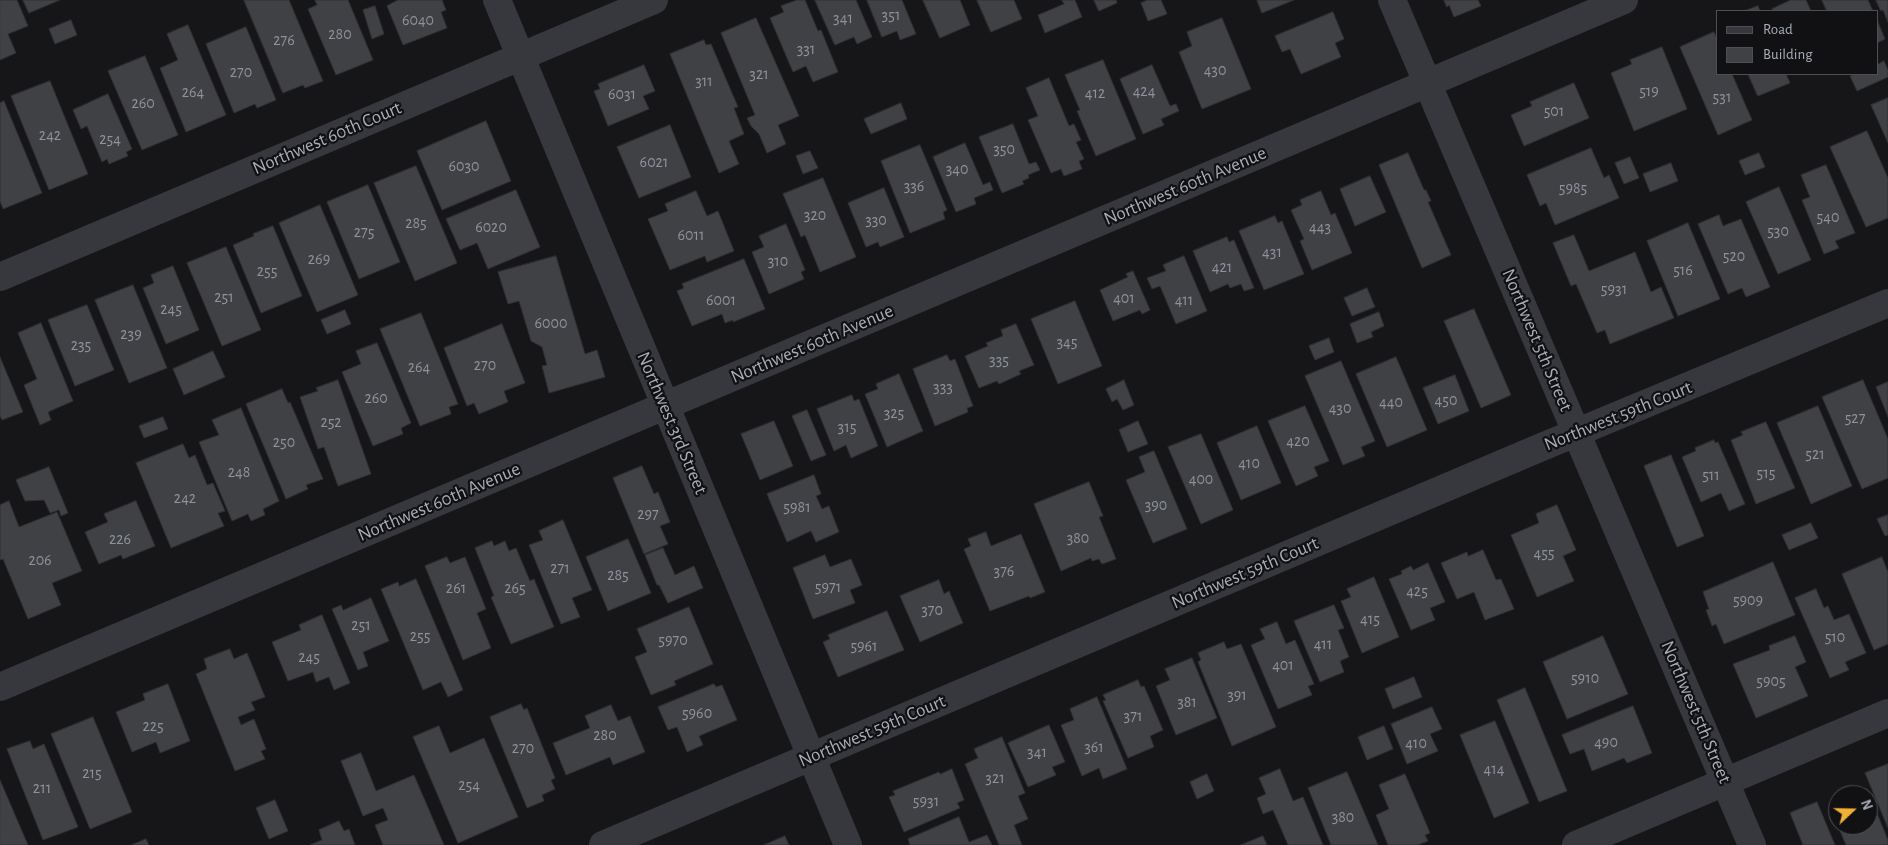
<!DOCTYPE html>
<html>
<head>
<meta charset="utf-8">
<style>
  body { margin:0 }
  #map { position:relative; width:1888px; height:845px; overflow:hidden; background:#161618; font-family:"Alegreya Sans",sans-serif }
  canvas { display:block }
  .legend { position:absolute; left:1716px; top:10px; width:162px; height:65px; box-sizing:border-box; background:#111113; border:1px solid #4d4f55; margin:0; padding:6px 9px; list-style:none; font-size:15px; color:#a8adb8 }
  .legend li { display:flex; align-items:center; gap:10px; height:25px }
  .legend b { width:25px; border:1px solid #4d4f55 }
  .north { position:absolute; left:1828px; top:785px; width:50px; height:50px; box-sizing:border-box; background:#111113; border:1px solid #4d4f55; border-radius:50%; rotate:69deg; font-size:14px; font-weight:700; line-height:20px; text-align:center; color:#a8adb8 }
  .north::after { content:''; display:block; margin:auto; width:18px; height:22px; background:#f2b134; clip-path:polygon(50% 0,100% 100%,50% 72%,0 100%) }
</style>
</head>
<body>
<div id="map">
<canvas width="1888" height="845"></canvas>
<ul class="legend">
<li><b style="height:6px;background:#37383d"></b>Road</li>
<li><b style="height:14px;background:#404145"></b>Building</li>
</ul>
<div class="north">N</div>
</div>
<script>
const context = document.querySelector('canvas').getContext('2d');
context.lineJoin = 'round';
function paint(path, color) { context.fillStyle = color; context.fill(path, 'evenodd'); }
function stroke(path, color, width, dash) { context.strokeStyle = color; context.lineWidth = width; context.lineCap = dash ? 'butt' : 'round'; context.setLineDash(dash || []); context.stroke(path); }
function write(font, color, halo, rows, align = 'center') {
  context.font = font + ' "Alegreya Sans",sans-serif'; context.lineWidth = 4.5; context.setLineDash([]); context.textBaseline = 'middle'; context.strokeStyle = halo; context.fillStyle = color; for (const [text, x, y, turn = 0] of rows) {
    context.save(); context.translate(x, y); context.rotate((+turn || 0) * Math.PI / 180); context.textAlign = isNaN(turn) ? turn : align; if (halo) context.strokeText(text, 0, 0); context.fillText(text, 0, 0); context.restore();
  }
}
const building = new Path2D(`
  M0,0H17L28,26L8,34L16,53L0,60Z
  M23,0H60L29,13Z
  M244,0H289L323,81L305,88L303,85L283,93Z
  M315,0H348L373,60L336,75L308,9L317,5Z
  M398,0H442L446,10L441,12L447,28L403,45L387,6Z
  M797,0H805L818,31L821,30L838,72L813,82L806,66L793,72L770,18L784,12L781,6Z
  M815,0H856L872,37L857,44L854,37L835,45Z
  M867,0H902L916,34L900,40L897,31L882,37Z
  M923,0H960L970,25L940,38Z
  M977,0H1014L1022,19L991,32Z
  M1062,0H1075L1082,17L1045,33L1038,15L1064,4Z
  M1094,0H1116L1117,3L1099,11Z
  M1148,0H1161L1167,14L1148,21L1141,3Z
  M1257,0H1294L1262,13Z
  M1444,0H1478L1481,6L1454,17L1449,5L1447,7Z
  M1791,0H1806L1811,11H1773L1772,9Z
  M1822,0H1868L1873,11H1827Z
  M1876,0H1888V22L1883,10L1881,11Z
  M375,6L384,34L372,39L363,10Z
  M1758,6L1760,11H1744Z
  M1333,12L1344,39L1335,43L1341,57L1301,74L1290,49L1282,52L1275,36Z
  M756,18L799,116L778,125L786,144L767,153L759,134L751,126L747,118L755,115L721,33Z
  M1222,18L1251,89L1202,109L1179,52L1192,46L1187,32Z
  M71,20L77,35L55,44L49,29Z
  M1877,20L1885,39L1877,43Z
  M188,25L226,115L186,132L160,68L178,60L167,34Z
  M246,27L276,100L257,108L255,104L234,113L206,44Z
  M1714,32L1717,38V74H1732L1752,120L1718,135L1680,47Z
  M704,40L706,45L711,44L738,107L734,108L744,134L729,141L739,164L719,173L670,54Z
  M1662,47L1687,109L1634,131L1611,73L1632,64L1630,60Z
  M145,56L178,135L142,150L108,71Z
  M1103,60L1136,139L1096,156L1077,111L1080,110L1065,75Z
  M1884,61L1888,70V77L1857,91L1850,76L1855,74H1877V65Z
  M644,65L655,91L643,96L649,109L608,126L594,91L600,89L598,84Z
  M1152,65L1170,106L1176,104L1179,111L1161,119L1164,125L1143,134L1120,79Z
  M1748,74H1786L1790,83L1758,96Z
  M1049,78L1069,126L1074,124L1081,140L1076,142L1084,159L1079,161L1082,169L1064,176L1061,169L1051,173L1028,120L1038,116L1026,88Z
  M50,81L88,174L49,190L11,96Z
  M1574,83L1589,118L1524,146L1511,115L1532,106L1530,102Z
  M108,94L132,149L126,152L128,156L109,164L107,159L102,162L87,126L81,129L73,110Z
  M1888,98V143L1871,105Z
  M4,101L42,193L3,209L0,201V103Z
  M901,103L907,119L871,134L864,119Z
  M486,121L511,181L442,210L417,151Z
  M1013,124L1029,164L1036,162L1040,170L1028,175L1029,178L1022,181L1024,184L1002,193L979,137Z
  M670,125L691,177L639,198L617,147Z
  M1867,131L1888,178V218L1866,227L1830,147Z
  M965,143L983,185L990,182L993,190L974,198L976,204L956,212L933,157Z
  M920,145L947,210L943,212L945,219L910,233L881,161Z
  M1591,148L1604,178L1609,175L1619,198L1555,225L1546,203L1540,206L1527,175Z
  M810,151L818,168L803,174L796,156Z
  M1408,153L1424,190H1426L1431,201L1428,202L1451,255L1422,268L1379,165Z
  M1759,153L1765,167L1745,175L1739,161Z
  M1630,157L1639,178L1624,184L1615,163Z
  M1671,163L1678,181L1650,192L1643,174Z
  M1826,165L1855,233L1835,241L1839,248L1824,254L1802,200L1810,197L1801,175Z
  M416,166L457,263L415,281L374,183Z
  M1370,176L1386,212L1355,226L1340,189Z
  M823,178L856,257L820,272L805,235L801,237L783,194Z
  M368,185L400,262L359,279L327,202Z
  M1779,187L1811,260L1778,274L1746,202Z
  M884,188L904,237L880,247L878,242L866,247L848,203Z
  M516,190L540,247L488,269L477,243L460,250L446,219Z
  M696,191L707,216L718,211L734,251L707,262L705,256L670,270L648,219L668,211L665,204Z
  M1321,191L1331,215L1335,213L1352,253L1312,270L1300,241L1304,239L1291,210L1302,205L1300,200Z
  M320,205L358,295L317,312L279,223Z
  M1719,215L1723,226L1741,219L1770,287L1746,297L1742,288L1728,294L1698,224Z
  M1275,216L1278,223L1282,221L1304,274L1264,290L1239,231Z
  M1688,223L1720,299L1678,316L1647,241Z
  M786,224L805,270L801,272L804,279L769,294L752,252L764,247L759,236Z
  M273,226L302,296L261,313L233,245L254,236L253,234Z
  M1574,235L1589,271L1635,252L1651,292L1661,287L1674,318L1610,344L1605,330L1597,333L1576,284L1571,286L1553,243Z
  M1227,237L1229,242L1234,240L1254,288L1244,291L1241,284L1230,288L1228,284L1210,292L1193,251Z
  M226,247L261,330L222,346L187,263Z
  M556,256L585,354L597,350L605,377L549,393L542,366L547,365L542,347L531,341L519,301L508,304L498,272Z
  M1184,256L1207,311L1176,324L1160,286L1152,289L1147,278L1166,271L1163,265Z
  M744,259L765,309L733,322V320L725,323L722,314L692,326L677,291L684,288L682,284Z
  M173,266L199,330L166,344L143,288L154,283L151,275Z
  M1133,271L1150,310L1142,314L1140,310L1113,321L1100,290L1128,277L1126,274Z
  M133,285L167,368L129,383L95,300Z
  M1367,288L1375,307L1352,316L1344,298Z
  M1075,301L1102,366L1058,384L1031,319Z
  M87,305L114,370L75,386L48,320Z
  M1474,309L1511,395L1481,408L1444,321Z
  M345,310L351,324L327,334L321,320Z
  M1379,312L1384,326L1371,332L1373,337L1357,343L1350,324Z
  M421,313L458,404L449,407L451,414L420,426L380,329Z
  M41,323L73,401L48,412L51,420L40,425L24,385L37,379L18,333Z
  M502,324L525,383L504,391L508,402L479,414L474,403L467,406L444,348Z
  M1016,324L1034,365L1019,371L1021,374L999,384L997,381L979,388L965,356L988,346L986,343L1003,336L1001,330Z
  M1329,338L1334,352L1315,360L1309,346Z
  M377,343L411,423L401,428L403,434L373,446L342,372L361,364L356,351Z
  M213,351L225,377L184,395L173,369Z
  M947,355L950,361L955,359L973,406L967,408L968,412L935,426L913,369Z
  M0,357L23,412L2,420L0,416Z
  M1396,357L1427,430L1387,447L1356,374Z
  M1341,361L1375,441L1361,447L1365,456L1343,465L1305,376Z
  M899,374L923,431L887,447L865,394L878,389L876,384Z
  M1455,375L1469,411L1438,424L1423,388Z
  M338,380L371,474L338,486L324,447L318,449L300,397L318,391L316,388Z
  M1124,380L1134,405L1123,410L1117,399L1112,402L1106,389Z
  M1863,380L1888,439V478L1862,489L1822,397Z
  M1888,382V417L1876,387Z
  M282,389L288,403L290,402L323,479L306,485L308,489L286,499L246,404Z
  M852,395L854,401L859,399L878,446L851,458L846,445L834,451L817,409Z
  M1305,406L1329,461L1314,467L1318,476L1296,486L1268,421Z
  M1818,406L1852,486L1811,504L1777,423Z
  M241,408L279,501L263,509L265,515L251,521L248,514L232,521L199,442L219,435L212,420Z
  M807,410L826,455L811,461L792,416Z
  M163,417L168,429L144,438L139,426Z
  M774,421L793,466L760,480L741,434Z
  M1138,421L1148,444L1128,452L1119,430Z
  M1766,422L1795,488L1756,504L1731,440L1743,435L1741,432Z
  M1257,426L1281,483L1241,500L1217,443Z
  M1201,434L1233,510L1201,524L1168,447Z
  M1714,440L1715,443L1718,442L1745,504L1729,511L1721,493L1701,502L1682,457L1696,451L1695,448Z
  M183,444L189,458L195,455L207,485L213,483L225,511L218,513L224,526L171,548L136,463Z
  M1154,451L1187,529L1153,543L1126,480L1145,472L1139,457Z
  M1671,455L1704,536L1677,547L1644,466Z
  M642,466L654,494L658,492L670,522L660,526L668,544L644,554L613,478Z
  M49,467L68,513L61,516L59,510L50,513L44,500L25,501L16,480Z
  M814,475L821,494L816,496L822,509L829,506L839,532L816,542L811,531L787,542L767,494Z
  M1089,482L1103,516L1099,517L1116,559L1102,564L1099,559L1092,561L1091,558L1061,571L1034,504Z
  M9,501L19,527L57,512L82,571L52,583L61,605L28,619L3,559L0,560V505Z
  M136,501L155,546L123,559L121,555L99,564L85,532L108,522L104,514Z
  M1557,505L1576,550L1563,556L1574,581L1537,597L1511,535L1539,523L1536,514Z
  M1888,515V535L1885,536L1877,519Z
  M563,520L592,590L572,598L580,617L561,624L529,545L543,540L539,531Z
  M1811,523L1818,538L1789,550L1782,535Z
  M986,532L991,546L1021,534L1045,592L1030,598L1029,596L990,611L964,549L971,546L968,539Z
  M628,539L651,593L608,611L586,557Z
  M492,541L494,546L505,541L509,551L516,548L530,581L534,579L554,627L511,644L491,597L494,596L475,548Z
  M663,548L675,575L694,566L703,588L668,603L659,585H657L645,555Z
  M1483,550L1496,580L1501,579L1514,609L1485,620L1474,592L1457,599L1441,563L1467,552L1468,556Z
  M825,555L830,567L851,559L862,585L850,590L855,603L813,619L793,568Z
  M447,557L450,563L465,557L486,609L477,613L491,648L463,660L425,566Z
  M1882,557L1888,572V644L1874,650L1842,574Z
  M1773,562L1795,615L1724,644L1716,624L1712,626L1706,610L1709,609L1703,592Z
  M1428,563L1445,602L1430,608L1435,620L1411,630L1389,579L1402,574L1401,571L1411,566L1413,570Z
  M1374,577L1399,637L1362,653L1341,601L1351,597L1347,589Z
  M416,579L463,690L448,697L441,682L423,690L381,589L398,582L399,586Z
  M939,580L944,594L949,591L963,623L920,642L900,596Z
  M1816,589L1824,608L1828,606L1834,620L1849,614L1866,653L1845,662L1849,670L1830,678L1795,598Z
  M371,598L389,641L363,652L368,666L358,670L332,609L341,605L343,610Z
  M1334,605L1344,628L1338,630L1349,657L1340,661L1344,672L1320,682L1294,621Z
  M689,607L713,664L674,681L676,685L651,695L635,657L647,652L637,629Z
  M887,611L904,650L838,677L823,642L830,639L828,635Z
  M322,615L350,683L334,690L329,677L316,682L313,672L288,681L272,642L301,630L299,625Z
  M1277,622L1286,644L1295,640L1314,684L1308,686L1312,695L1278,709L1251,645L1265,639L1260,629Z
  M1603,636L1628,694L1567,719L1543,662Z
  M1795,636L1806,662L1795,667L1808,696L1756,718L1733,664L1770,650L1769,646Z
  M1224,642L1227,649L1241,644L1276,727L1232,746L1198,662L1201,660L1198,653Z
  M230,649L234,659L247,653L265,697L251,702L255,710L238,717L241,725L254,719L266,749L261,751L265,759L235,771L196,674L207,669L204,659Z
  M1192,658L1217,718L1176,735L1156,686L1170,680L1165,669Z
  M1414,677L1422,697L1393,709L1385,689Z
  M1138,680L1141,687L1144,686L1163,730L1150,736L1154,747L1128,758L1103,701L1106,700L1103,695Z
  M168,684L190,741L160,753L156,742L132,752L116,712L145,700L143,694Z
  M714,684L716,687L722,685L737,720L699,736L703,745L687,752L677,727L668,730L658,707Z
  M1525,688L1567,791L1539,802L1497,700Z
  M1097,697L1127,769L1103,779L1099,768L1082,776L1061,725L1074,720L1070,709Z
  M521,704L524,710L527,708L555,778L551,780L555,789L542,795L544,801L527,808L490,717Z
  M611,705L618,721L630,716L645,752L613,765L610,757L566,775L553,743L590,728L585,716Z
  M1633,706L1652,753L1627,763L1624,758L1592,771L1584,749L1570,754L1562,735Z
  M1432,707L1442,729L1430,734L1438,751L1407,764L1391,724Z
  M93,717L132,812L90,829L51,734Z
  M1495,721L1529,803L1494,818L1460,735Z
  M1049,725L1065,762L1052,767L1056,775L1028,787L1008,743Z
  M439,726L450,753L484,738L518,817L458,843L413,737Z
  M1384,726L1393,749L1367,760L1358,737Z
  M1002,737L1025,793L1018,796L1028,819L1014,825L1022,845H999L965,764L978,758L974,749Z
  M30,741L33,749L44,744L78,827L43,840L7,749Z
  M361,753L376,791L414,775L444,845H383L375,825L388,820L383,808L363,816L341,761Z
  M1888,764V828L1865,773Z
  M952,769L964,800L957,803L960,808L904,832L889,797L895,795L893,791L939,772L940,774Z
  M1280,769L1293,801L1303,797L1323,845H1288L1273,810L1263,814L1257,798L1266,794L1259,778Z
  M1347,772L1378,845H1331L1308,788Z
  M1207,774L1214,791L1197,799L1190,782Z
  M1405,774L1430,833L1425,835L1428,841L1418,845H1388L1376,815L1389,809L1379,785Z
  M0,780L28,845H0Z
  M1867,789L1888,840V845H1846L1829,805L1838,801V825H1868V795H1853Z
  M275,800L288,831L269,839L256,808Z
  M1817,802L1835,845H1803L1790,813Z
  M959,817L969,842L987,835L992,845H910L908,839Z
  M339,821L344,831L349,829L355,845H310L322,840L319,830Z
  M785,836L789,845H764Z
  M1263,836L1267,845H1241Z
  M146,839L149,845H132Z`);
const minor = new Path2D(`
  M497,0L848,845
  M1392,0L1752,845
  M0,277L654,0
  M0,687L1624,0
  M603,845L1537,449L1888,303
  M1576,845L1888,713`);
const numberNames = [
  ["351",891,15],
  ["341",843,18],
  ["6040",418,20],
  ["280",340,34],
  ["276",284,40],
  ["331",806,49],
  ["430",1215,70],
  ["270",241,72],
  ["321",759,74],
  ["311",704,81],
  ["424",1144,91],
  ["519",1649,91],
  ["264",193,92],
  ["412",1095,93],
  ["6031",622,94],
  ["531",1722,97],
  ["260",143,103],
  ["501",1554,111],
  ["242",50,135],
  ["254",110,139],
  ["350",1004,149],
  ["6021",654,162],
  ["6030",464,166],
  ["340",957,169],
  ["336",914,186],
  ["5985",1573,188],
  ["320",815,215],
  ["540",1828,217],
  ["330",876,220],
  ["285",416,223],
  ["6020",491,227],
  ["443",1320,227],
  ["530",1778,231],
  ["275",364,232],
  ["6011",691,235],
  ["431",1272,252],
  ["520",1734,256],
  ["269",319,259],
  ["310",778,261],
  ["421",1222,267],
  ["516",1683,270],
  ["255",267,271],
  ["5931",1614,289],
  ["251",224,297],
  ["401",1124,298],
  ["6001",721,300],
  ["411",1184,300],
  ["245",171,309],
  ["6000",551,323],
  ["239",131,334],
  ["345",1067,342],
  ["235",81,345],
  ["335",999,360],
  ["270",485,365],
  ["264",419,367],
  ["333",943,387],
  ["260",376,398],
  ["450",1446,400],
  ["440",1391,402],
  ["430",1340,408],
  ["325",894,413],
  ["527",1855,418],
  ["252",331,422],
  ["315",847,427],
  ["420",1298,441],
  ["250",284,442],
  ["521",1815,454],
  ["410",1249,463],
  ["248",239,472],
  ["515",1766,473],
  ["511",1711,475],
  ["400",1201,479],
  ["242",185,498],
  ["390",1156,505],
  ["5981",797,507],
  ["297",648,514],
  ["380",1078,538],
  ["226",120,539],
  ["455",1544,553],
  ["206",40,560],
  ["271",560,568],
  ["376",1004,571],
  ["285",618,575],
  ["5971",828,587],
  ["261",456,588],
  ["265",515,588],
  ["425",1417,591],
  ["5909",1748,600],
  ["370",932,610],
  ["415",1370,619],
  ["251",361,625],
  ["255",420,636],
  ["510",1835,637],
  ["5970",673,640],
  ["411",1323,644],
  ["5961",864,646],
  ["245",309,657],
  ["401",1283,665],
  ["5910",1585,678],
  ["5905",1771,681],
  ["391",1237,695],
  ["381",1187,702],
  ["5960",697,713],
  ["371",1133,716],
  ["225",153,726],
  ["280",605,735],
  ["490",1606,742],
  ["410",1416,743],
  ["361",1094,747],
  ["270",523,748],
  ["341",1037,752],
  ["414",1494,769],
  ["215",92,773],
  ["321",995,778],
  ["254",469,785],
  ["211",42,788],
  ["5931",926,801],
  ["380",1343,817]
];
const streetNames = [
  ["Northwest 60th Court",327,138,-23],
  ["Northwest 60th Avenue",1185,186,-23],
  ["Northwest 5th Street",1537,340,67],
  ["Northwest 60th Avenue",812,344,-23],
  ["Northwest 59th Court",1618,416,-22],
  ["Northwest 3rd Street",672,423,67],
  ["Northwest 60th Avenue",439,502,-23],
  ["Northwest 59th Court",1245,573,-23],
  ["Northwest 5th Street",1696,712,67],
  ["Northwest 59th Court",872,731,-23]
];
paint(building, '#404145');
stroke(building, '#303034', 1);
stroke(minor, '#37383d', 28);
write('16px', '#8e929b', null, numberNames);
write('19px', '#a8adb8', '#111113', streetNames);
</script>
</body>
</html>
